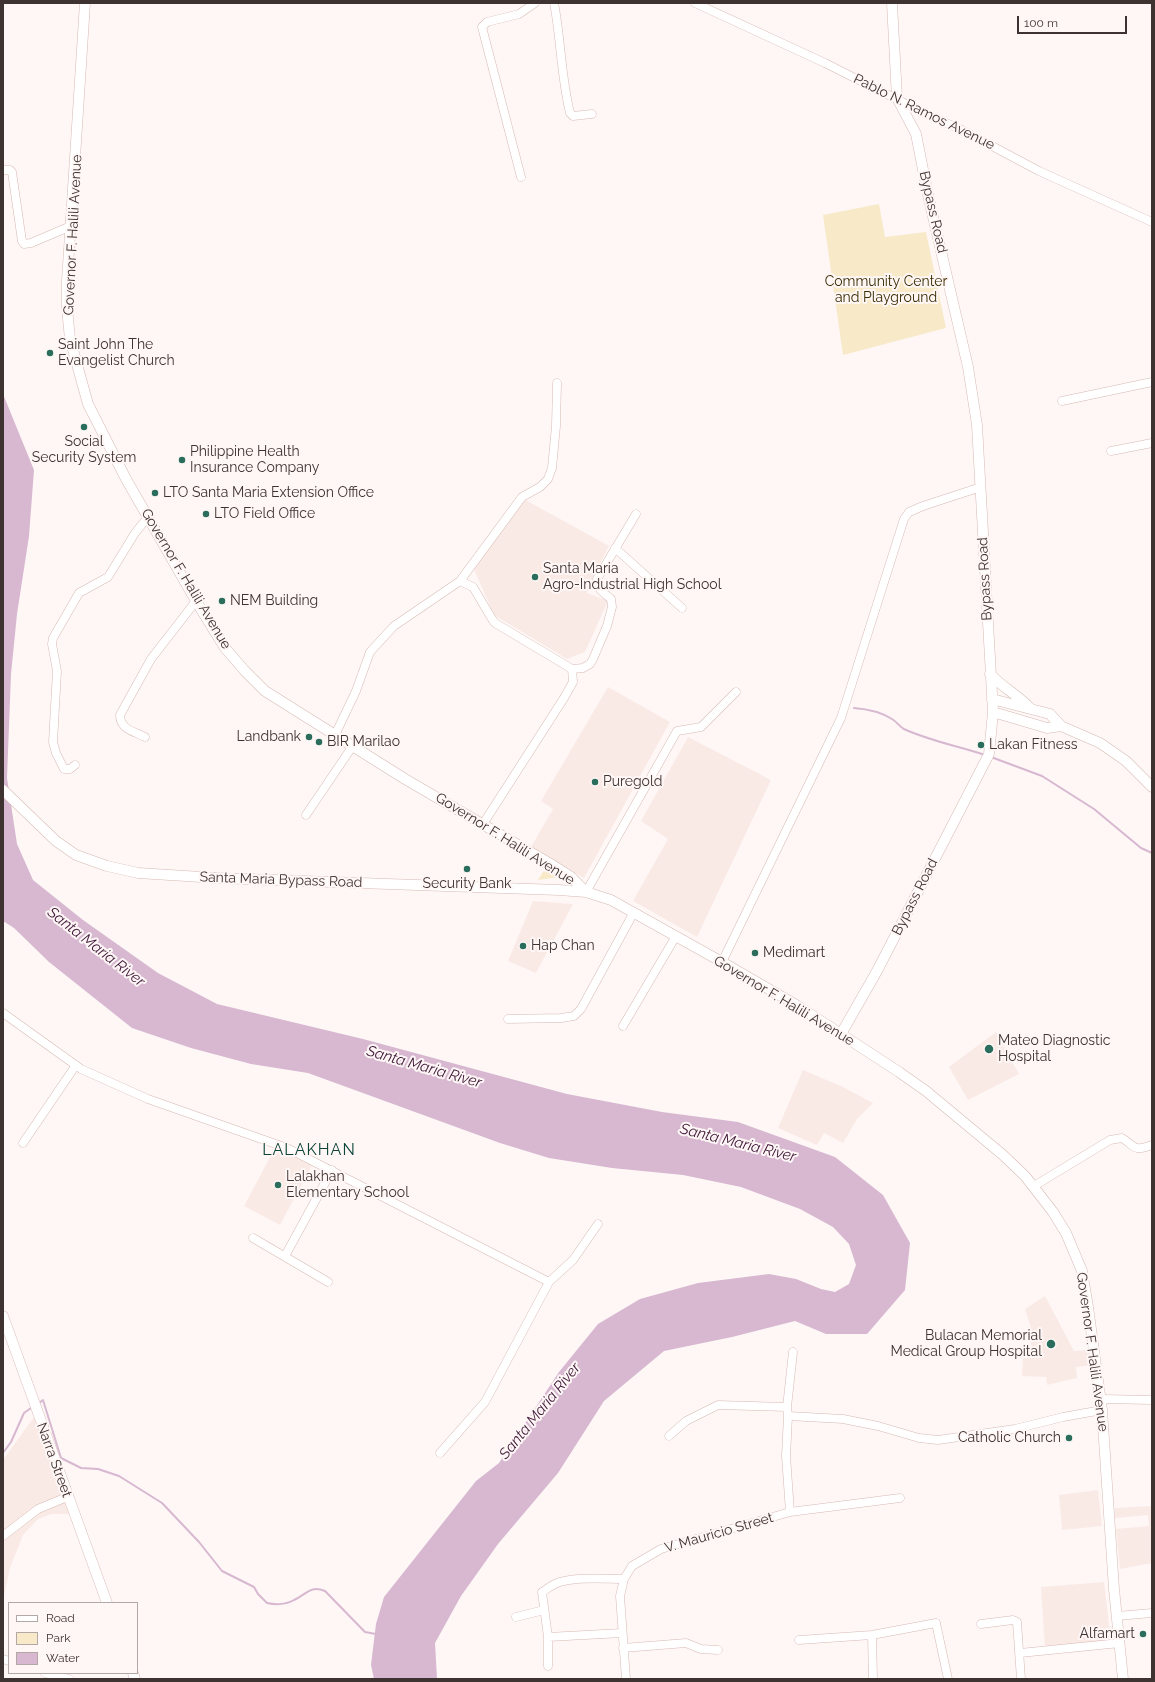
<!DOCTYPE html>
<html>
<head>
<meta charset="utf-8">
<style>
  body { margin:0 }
  #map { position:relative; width:1155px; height:1682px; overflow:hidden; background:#fef7f6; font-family:Raleway,sans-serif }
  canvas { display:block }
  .frame { position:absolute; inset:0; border:4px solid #3f3331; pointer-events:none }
  .legend { position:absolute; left:8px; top:1602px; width:130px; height:72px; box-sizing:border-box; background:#fef7f6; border:1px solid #b2a9a7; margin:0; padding:5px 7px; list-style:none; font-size:12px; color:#3f3331 }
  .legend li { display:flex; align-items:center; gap:8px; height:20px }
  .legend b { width:20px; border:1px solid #b2a9a7 }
  .scale { position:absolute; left:1017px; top:16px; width:110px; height:18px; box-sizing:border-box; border:2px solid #3f3331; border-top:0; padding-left:5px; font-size:12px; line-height:14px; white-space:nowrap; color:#3f3331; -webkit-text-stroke:3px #fef7f6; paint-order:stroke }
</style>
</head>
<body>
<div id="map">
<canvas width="1155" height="1682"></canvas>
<div class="frame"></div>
<ul class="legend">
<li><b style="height:5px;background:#fff"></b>Road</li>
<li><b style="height:11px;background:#f8eac8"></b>Park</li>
<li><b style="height:11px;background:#d7b8d0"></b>Water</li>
</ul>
<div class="scale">100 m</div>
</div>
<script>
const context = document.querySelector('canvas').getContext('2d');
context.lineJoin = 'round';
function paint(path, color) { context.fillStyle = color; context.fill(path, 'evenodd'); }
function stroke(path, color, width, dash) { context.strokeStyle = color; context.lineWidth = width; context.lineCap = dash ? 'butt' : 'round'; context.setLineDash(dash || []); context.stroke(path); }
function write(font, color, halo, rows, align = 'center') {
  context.font = font + ' Raleway,sans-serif'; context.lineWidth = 4; context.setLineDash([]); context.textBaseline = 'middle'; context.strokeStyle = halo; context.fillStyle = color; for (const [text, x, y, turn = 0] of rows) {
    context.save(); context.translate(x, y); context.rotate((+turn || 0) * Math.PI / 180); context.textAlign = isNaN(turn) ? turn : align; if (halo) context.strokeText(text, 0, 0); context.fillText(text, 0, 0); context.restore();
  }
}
const built = new Path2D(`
  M522,498L609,546L588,587L587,593L608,601L585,652L567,659L494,615L473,567Z
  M608,687L670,722L584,878L531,847L553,809L541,801Z
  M688,737L771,780L697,937L633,901L668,839L641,821Z
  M533,901L573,904L536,973L508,961Z
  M996,1032L1019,1074L968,1100L949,1067Z
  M803,1070L843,1087L873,1103L857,1119L843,1143L824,1133L817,1145L778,1128Z
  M275,1148L312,1165L280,1225L244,1206Z
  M1045,1296L1074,1351L1091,1350L1093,1365L1076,1367L1077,1378L1047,1385L1046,1377L1022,1376L1023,1358H1034L1030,1339L1033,1335L1025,1309Z
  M34,1417L69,1514H51L38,1519L23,1535L10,1568L3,1600V1460Z
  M1098,1490L1102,1526L1062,1530L1059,1495Z
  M1152,1506V1563L1120,1569L1116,1529L1149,1526L1148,1515L1115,1518V1508Z
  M1104,1582L1111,1641L1045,1649L1041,1587Z`);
const green = new Path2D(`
  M879,204L885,237L926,232L946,328L843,355L823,215Z
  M545,869L559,877L538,880Z`);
const water = new Path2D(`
  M3,394L34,470L29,536L17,614L11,674L7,778L17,844L33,880L83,920L158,973L217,1004L363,1039L567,1094L662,1112L738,1122L835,1157L883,1195L910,1243L905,1290L867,1334H826L795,1321L732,1337L664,1351L604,1401L558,1473L498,1544L461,1596L435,1643L437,1679H374L371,1665L376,1624L384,1597L476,1481L499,1463L559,1372L598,1324L640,1299L698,1283L769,1274L796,1279L821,1289L835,1292L849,1284L856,1265L849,1244L833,1227L800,1209L741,1187L683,1175L612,1168L549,1158L500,1143L308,1073L251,1064L191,1048L132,1028L49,962L14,928L3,921Z`);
const stream = new Path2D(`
  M854,708C867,709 881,712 892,719C897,722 900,727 904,729C930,741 958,746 985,755
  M991,757L1042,776L1094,809L1141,848L1152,853
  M39,1403L43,1400L61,1458L81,1468L98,1469L119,1476L162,1503L199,1542L222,1571L254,1587L258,1594L267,1603C276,1605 285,1605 294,1600C307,1594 310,1585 325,1591L365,1632L376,1634
  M3,1453L11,1442L24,1413L31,1408`);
const minor = new Path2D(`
  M554,3C561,39 561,77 570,113L573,116L592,114
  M695,3L825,63L928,115L960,129L1039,171L1152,222
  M3,170H10L12,172L22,241L24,244L31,243L71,226
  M521,177L482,27L487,22L519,14L535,3
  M1062,401L1152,382
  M1111,451L1152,443
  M615,548L682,608
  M460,581L522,497L540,487L548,479L552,468L556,426L557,383
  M335,735L356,691L370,652L394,626L460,581L473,587L492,619L495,623L572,669L583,668L590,664L593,659L607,626L612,607L611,599C604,593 596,589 597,579L636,514
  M145,737C133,731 120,729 120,715L151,659L196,601
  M75,765L70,769H64L56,753L53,742L57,671L52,644L53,638L79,593L108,577L135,533L148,517
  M306,815L352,747
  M483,824L564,698L573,682L572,669
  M586,892L677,731L701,727L736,692
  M722,962L841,718L904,519L909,512L923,506L981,487
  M3,1013L81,1069L148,1099L287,1148L549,1282
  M508,1019L561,1018L574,1016L581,1009L634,912
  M623,1026L676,936
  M23,1143L76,1065
  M1034,1186L1110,1140L1122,1138C1136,1147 1133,1152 1152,1145
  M253,1238L328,1282
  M285,1256L332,1170
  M1101,1399L1152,1400
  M788,1416L843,1419L878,1426L919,1438L938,1440L1015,1429L1063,1417L1102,1410
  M669,1436L686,1421L718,1405L787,1407
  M440,1453L485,1402L549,1282L573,1260L598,1224
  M790,1512L786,1456L788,1416L787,1407L793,1352
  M3,1536L38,1509L67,1497
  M1117,1616L1152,1613
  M516,1617L544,1610
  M981,1624L1013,1620L1017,1622L1021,1679
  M872,1635L873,1679
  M548,1637L622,1633
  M799,1640L872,1635L936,1623L948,1679
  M623,1648L686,1643L701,1649L718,1650
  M1020,1653L1120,1643
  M3,1659L9,1661
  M548,1666V1637L542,1592C546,1590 550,1586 555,1584C571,1576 606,1579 624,1579
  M45,1673L69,1679
  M626,1679L620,1596L624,1579L632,1566L661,1549L790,1512L900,1498`);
const major = new Path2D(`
  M85,3L67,281V308L70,339L88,404L126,479L196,601L225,648L244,670L265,691L405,779L549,863L571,877L586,892L611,900L722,962L798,1006L899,1072L926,1091L1003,1155L1025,1176L1053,1212L1066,1233L1082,1271L1088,1307L1102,1410L1114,1589L1123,1679
  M990,674C1002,687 1019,696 1031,709
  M992,699L1050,714L1061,726L1100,743L1126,761L1152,787
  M993,712L1047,728L1061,726
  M3,790L56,841L76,855L107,866L138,873L217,878L559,890L586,892
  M841,1034L877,971L989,754L993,712L977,425L968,367L928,195L916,134L897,98L892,3
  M3,1316L107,1603
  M133,1673L135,1679`);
const markers = [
  [50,353,4,"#2b6d5c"],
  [84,427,4,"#2b6d5c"],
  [182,460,4,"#2b6d5c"],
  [155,493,4,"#2b6d5c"],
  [206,514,4,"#2b6d5c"],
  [535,577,4,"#2b6d5c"],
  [222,601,4,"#2b6d5c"],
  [309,737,4,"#2b6d5c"],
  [319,742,4,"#2b6d5c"],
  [981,745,4,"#2b6d5c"],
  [595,782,4,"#2b6d5c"],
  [467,869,4,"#2b6d5c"],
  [523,946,4,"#2b6d5c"],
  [755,953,4,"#2b6d5c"],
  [989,1049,5,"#2b6d5c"],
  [278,1185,4,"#2b6d5c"],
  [1051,1344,5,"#2b6d5c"],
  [1069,1438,4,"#2b6d5c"],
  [1143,1634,4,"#2b6d5c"]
];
const streetNames = [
  ["Pablo N. Ramos Avenue",924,112,26],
  ["Bypass Road",933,212,77],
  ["Governor F. Halili Avenue",73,235,-87],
  ["Governor F. Halili Avenue",186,579,59],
  ["Bypass Road",985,579,-93],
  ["Governor F. Halili Avenue",505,839,32],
  ["Santa Maria Bypass Road",281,880,2],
  ["Bypass Road",915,897,-63],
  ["Governor F. Halili Avenue",784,1001,31],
  ["Governor F. Halili Avenue",1092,1352,82],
  ["Narra Street",54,1460,70],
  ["V. Mauricio Street",719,1533,-16]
];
const parkNames = [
  ["Community Center",886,282],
  ["and Playground",886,298]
];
const poiNames = [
  ["Saint John The",58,345],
  ["Evangelist Church",58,361],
  ["Social",84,442,"center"],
  ["Security System",84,458,"center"],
  ["Philippine Health",190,452],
  ["Insurance Company",190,468],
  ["LTO Santa Maria Extension Office",163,493],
  ["LTO Field Office",214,514],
  ["Santa Maria",543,569],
  ["Agro-Industrial High School",543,585],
  ["NEM Building",230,601],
  ["Landbank",301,737,"right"],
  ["BIR Marilao",327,742],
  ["Lakan Fitness",989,745],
  ["Puregold",603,782],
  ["Security Bank",467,884,"center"],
  ["Hap Chan",531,946],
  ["Medimart",763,953],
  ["Mateo Diagnostic",998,1041],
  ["Hospital",998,1057],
  ["Lalakhan",286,1177],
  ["Elementary School",286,1193],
  ["Bulacan Memorial",1042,1336,"right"],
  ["Medical Group Hospital",1042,1352,"right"],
  ["Catholic Church",1061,1438,"right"],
  ["Alfamart",1135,1634,"right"]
];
const waterNames = [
  ["Santa Maria River",96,947,38],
  ["Santa Maria River",424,1067,16],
  ["Santa Maria River",738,1143,14],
  ["Santa Maria River",540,1411,-51]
];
const quarterNames = [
  ["LALAKHAN",309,1150]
];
paint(built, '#faeae6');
paint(green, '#f8eac8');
paint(water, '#d7b8d0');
stroke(stream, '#d7b8d0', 2);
stroke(minor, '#d7b9b2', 9);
stroke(major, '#d7b9b2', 11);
stroke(minor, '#fff', 8);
stroke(major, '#fff', 10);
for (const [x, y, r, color] of markers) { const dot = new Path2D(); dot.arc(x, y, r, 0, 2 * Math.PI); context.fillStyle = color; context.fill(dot); stroke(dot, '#fef7f6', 1.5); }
write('14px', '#3f3331', '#fef7f6', streetNames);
write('14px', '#3b2c00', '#fef7f6', parkNames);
write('14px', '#3f3331', '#fef7f6', poiNames, 'left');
write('italic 15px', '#401839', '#fef7f6', waterNames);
context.letterSpacing = '1px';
write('16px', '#0c4438', '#fef7f6', quarterNames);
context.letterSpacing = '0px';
</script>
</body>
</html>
